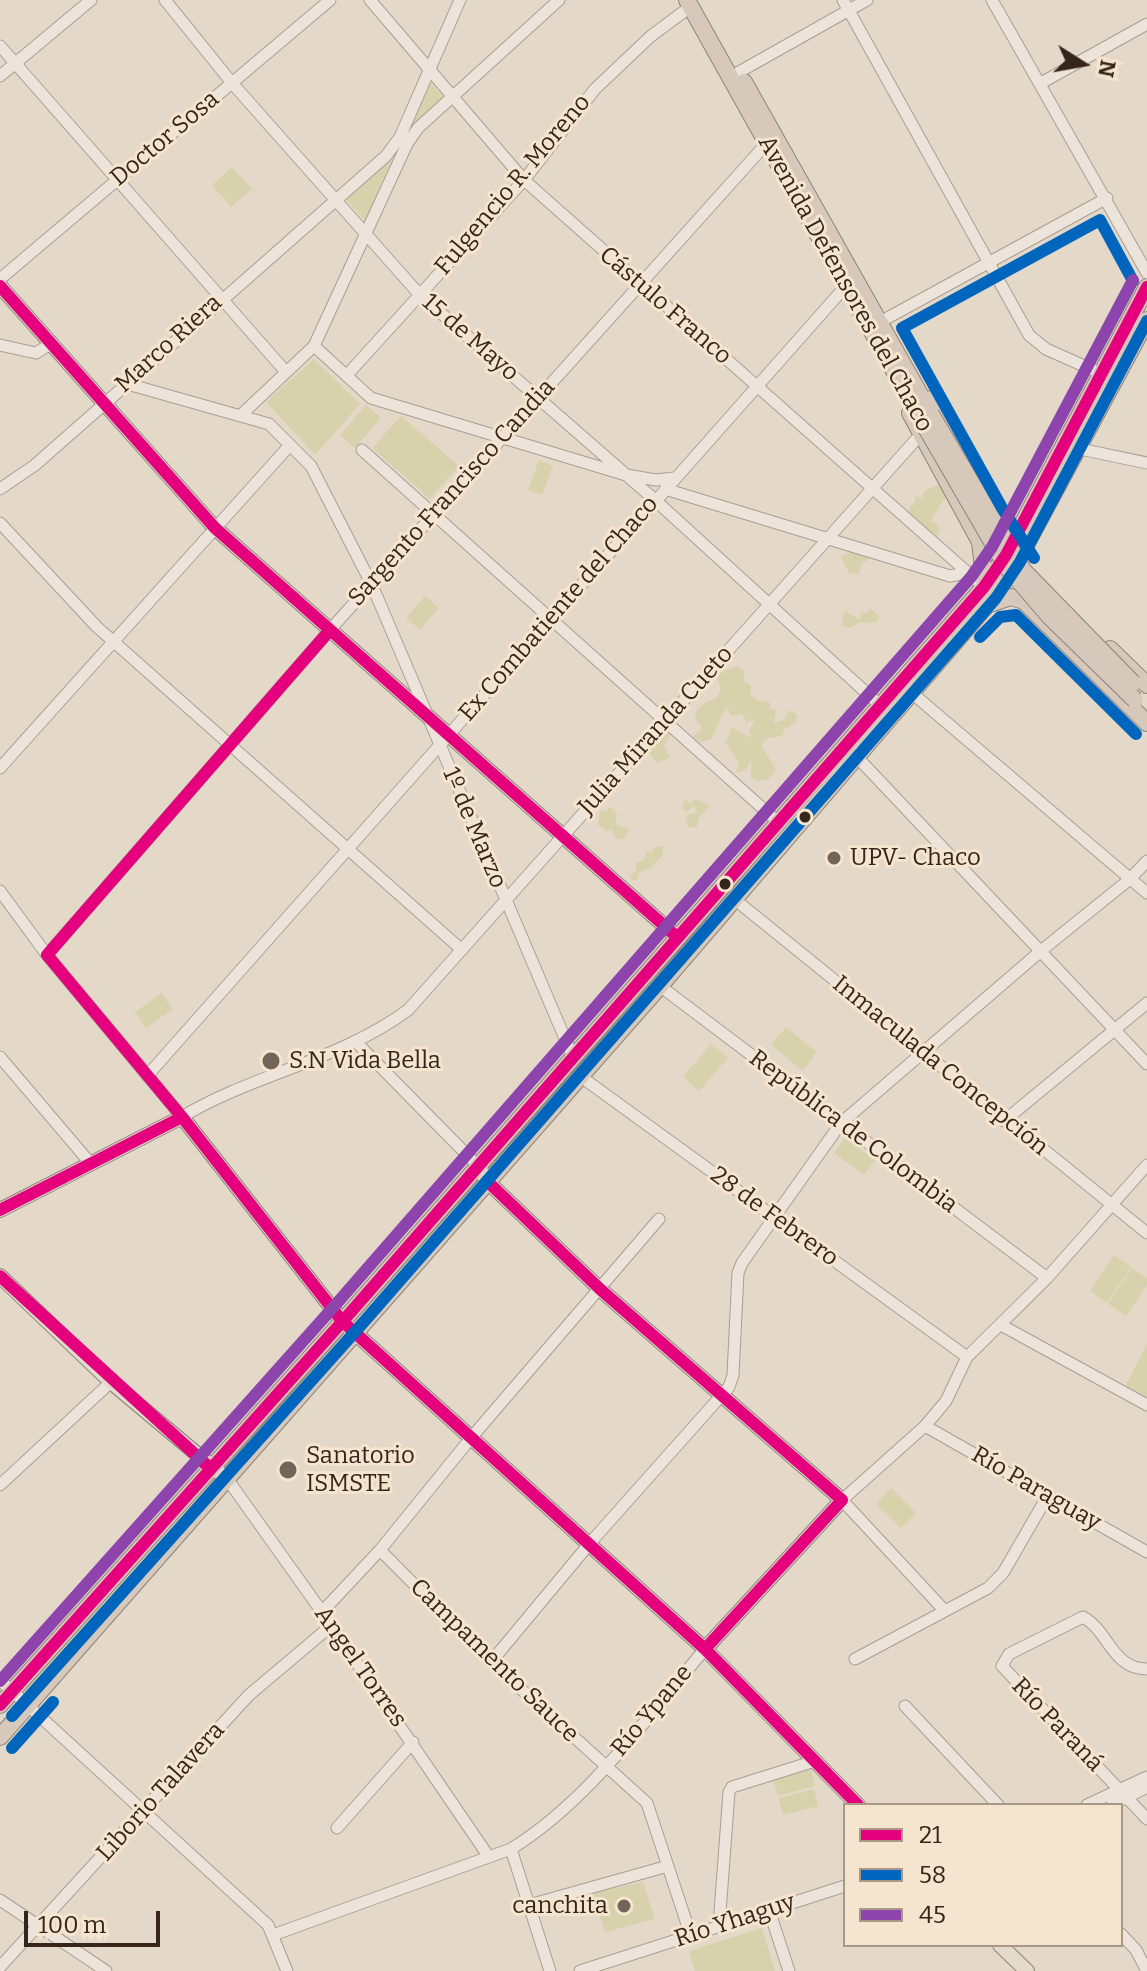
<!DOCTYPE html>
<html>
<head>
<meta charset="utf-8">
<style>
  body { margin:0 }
  #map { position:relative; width:1147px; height:1971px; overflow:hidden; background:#e4d9c9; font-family:Bitter,serif }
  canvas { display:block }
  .legend { position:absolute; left:843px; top:1803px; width:280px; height:144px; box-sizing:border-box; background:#f6e5ce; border:2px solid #a99887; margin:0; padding:10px 14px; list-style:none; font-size:24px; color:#36251c }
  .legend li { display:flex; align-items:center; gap:16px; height:40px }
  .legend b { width:40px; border:2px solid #a99887 }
  .north { position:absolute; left:1043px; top:24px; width:80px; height:80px; -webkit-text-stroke:6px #f6e5ce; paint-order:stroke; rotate:101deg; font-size:22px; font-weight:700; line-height:32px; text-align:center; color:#36251c }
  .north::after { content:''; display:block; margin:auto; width:28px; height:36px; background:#36251c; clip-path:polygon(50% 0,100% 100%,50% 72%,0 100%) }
  .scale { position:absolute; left:24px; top:1911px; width:136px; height:36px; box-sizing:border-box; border:4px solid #36251c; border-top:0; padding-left:10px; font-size:24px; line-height:28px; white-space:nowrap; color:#36251c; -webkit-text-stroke:6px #f6e5ce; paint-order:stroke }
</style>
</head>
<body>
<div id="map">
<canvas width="1147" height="1971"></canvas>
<ul class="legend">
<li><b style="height:10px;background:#e5007d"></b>21</li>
<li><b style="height:10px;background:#0065bd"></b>58</li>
<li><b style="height:10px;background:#8e44ad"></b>45</li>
</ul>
<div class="north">N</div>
<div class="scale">100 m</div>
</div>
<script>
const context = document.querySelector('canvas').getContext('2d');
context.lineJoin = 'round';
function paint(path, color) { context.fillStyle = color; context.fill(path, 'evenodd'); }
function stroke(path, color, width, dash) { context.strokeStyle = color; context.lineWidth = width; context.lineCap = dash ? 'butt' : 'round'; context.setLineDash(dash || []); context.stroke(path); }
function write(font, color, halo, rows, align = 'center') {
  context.font = font + ' Bitter,serif'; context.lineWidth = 6; context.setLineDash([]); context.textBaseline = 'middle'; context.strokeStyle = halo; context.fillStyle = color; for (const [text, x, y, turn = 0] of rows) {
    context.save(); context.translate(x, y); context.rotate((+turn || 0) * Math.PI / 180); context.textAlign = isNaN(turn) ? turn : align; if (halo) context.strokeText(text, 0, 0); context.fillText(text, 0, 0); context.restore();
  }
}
const green = new Path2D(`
  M430,82L444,98L394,155L365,221L345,198L384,162Z
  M232,167L252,189L231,207L212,185Z
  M314,359L360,404L315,455L266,402Z
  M366,405L381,418L355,448L340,435Z
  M401,416L459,466L430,499L372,448Z
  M539,460L553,466L542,495L528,490Z
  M940,484L946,496L930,522H935L940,529L936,540L909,517L910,506L914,504L916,496L922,499L924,491Z
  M853,550L872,558L861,564L859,574L849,573L841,557Z
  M425,596L439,608L420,630L406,618Z
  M870,608L879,616L877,622L859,623L849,628L841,625L845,611L860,620L861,611L867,613Z
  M737,666L744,671V682L751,685L750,695L759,701L770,702V708L776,710L774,723L784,720L789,710L797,715L796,722L784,730L782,736L766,739L761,746L776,769L769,779L756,781L751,777V761L746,770L735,773L739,764L726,742L732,727L750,737L749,729L755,721H749L747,724L742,714L731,716L726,707L711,740L700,742L693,737L702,727L695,719C695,706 706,702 716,698L721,690L717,678L724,670Z
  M667,731L672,732L664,746L670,757L657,763L644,747Z
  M685,799L690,804L696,799L710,806L699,817L697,827L690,828L685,823L688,814L697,812L694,806L686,812L682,808Z
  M609,806L617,813L615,824L629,829L624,839H617L611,829L608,832L598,825L600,811H607Z
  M655,846L663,847V855L652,867L639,873L638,880H632L630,877L636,870V862L644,861L646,852H652Z
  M162,993L173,1009L146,1028L135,1012Z
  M786,1027L817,1052L803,1071L771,1045Z
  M711,1044L728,1058L699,1091L683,1077Z
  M845,1138L875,1160L864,1175L834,1153Z
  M1114,1255L1131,1267L1107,1303L1090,1291Z
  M1132,1268L1147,1278V1285L1126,1316L1108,1304Z
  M1147,1344V1397L1125,1387Z
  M209,1487H211L27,1692L25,1689C85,1620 148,1555 209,1487Z
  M891,1488L916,1513L901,1528L876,1504Z
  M811,1770L815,1786L778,1796L773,1780Z
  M814,1789L818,1806L783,1815L779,1798Z
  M643,1882L655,1919L605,1932L592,1893Z
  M762,1928L775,1971H695L689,1951Z`);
const minor = new Path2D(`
  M165,0L232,83L419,294L655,500L882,707
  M370,0L524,180L984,587
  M843,0L1029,335L1046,349L1102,374
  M992,0L1147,273
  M0,46L286,372
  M739,72L867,0
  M0,76L91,0
  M1041,83L1147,24
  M0,279L330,0
  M880,322L1107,198
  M0,345L36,353L52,343
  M314,346L371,398L626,475L656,480L674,478
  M347,375L524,180L595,89L651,36L690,7
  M124,383L269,424L311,466L372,585L572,1055
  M241,415L314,346L407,144L418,128L559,0
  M1080,449L1147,463
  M362,450L779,823
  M0,489L35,465L386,156L400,137L460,0
  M665,489L950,576L966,573
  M0,523L97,627L462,950
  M912,693L1147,893
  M857,757L1147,1064
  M0,768L290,445
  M0,891L47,955L182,1117C253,1074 341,1060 408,1010L920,435
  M733,898L1147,1233
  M47,955L330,630L766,144
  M660,986L1047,1278
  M355,1041L478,1166
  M0,1057L91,1164
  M147,1076L845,287
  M580,1076L967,1357
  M1004,1121L1147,1003
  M1001,1325L1147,1405
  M925,1426L1147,1552
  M228,1480L322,1612L489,1857
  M0,1485L111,1382
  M380,1550L491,1662L647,1803L691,1936
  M944,1610L842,1500L925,1426L946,1401L967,1357L1047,1278L1147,1165
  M322,1612L380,1550L471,1438L659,1219
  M855,1659L988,1588L1003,1573L1047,1497
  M491,1662L590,1543L729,1387L733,1375L738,1273L742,1263L841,1123L1042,950L1130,879L1147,861
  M1147,1669C1112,1669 1109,1631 1083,1617L1009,1654L1002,1666L1147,1819
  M0,1680L268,1925L287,1971
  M905,1706L998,1805
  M1087,1805L1147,1777
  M1112,1805L1147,1787
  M337,1828L413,1742
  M511,1849L550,1971
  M0,1900L106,1971
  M529,1905L668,1866
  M769,1910L789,1971
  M719,1926L729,1792L732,1787L815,1761
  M1121,1934L1136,1950L1147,1971
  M273,1935L511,1849C589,1801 646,1718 705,1649
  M0,1967L249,1695L332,1625
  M580,1971L845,1886`);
const major = new Path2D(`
  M0,286L215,528L677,937
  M478,1166L487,1181L601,1290L842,1500L705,1649
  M0,1210L182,1117L342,1321L705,1649L858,1805
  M0,1276L111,1382L228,1480
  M1000,1945L1027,1971`);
const highway = new Path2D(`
  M687,0L922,421
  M744,82L931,414
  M931,399L974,472
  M910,413L980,542L985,585
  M987,605L1011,597L1024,601L1147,723
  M1110,649L1147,685
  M0,1705L350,1313L984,587L1006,555L1147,287
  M0,1737L660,986L987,605L1014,567L1147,320`);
const highwayBridge = new Path2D(`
  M931,414L1023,570L1133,683
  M922,421L1006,566L1049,616L1135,700`);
const bus1 = new Path2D(`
  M0,286L215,528L677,937
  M330,630L47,955L182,1117L342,1321L705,1649L858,1805
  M487,1181L601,1290L842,1500L705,1649
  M0,1210L182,1117
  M0,1276L210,1468
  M0,1705L350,1313L984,587L1006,555L1147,287`);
const bus2 = new Path2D(`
  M1034,558L1002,508L902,328L1100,220L1133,281
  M980,637L1000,617L1016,615L1136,734
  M12,1716L362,1324L996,598L1020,562L1147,321
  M12,1748L53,1702`);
const bus3 = new Path2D(`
  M0,1681L338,1302L971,577L992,547L1133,280`);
const markers = [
  [805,817,7,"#36251c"],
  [834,858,8,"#736459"],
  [725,884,7,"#36251c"],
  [271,1061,10,"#736459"],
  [288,1470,10,"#736459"],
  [624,1906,8,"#736459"]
];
const streetNames = [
  ["Doctor Sosa",165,139,-40],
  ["Fulgencio R. Moreno",513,185,-50],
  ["Avenida Defensores del Chaco",845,284,61],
  ["Cástulo Franco",665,306,41],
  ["15 de Mayo",470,338,41],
  ["Marco Riera",169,344,-42],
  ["Sargento Francisco Candia",452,493,-48],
  ["Ex Combatiente del Chaco",559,609,-49],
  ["Julia Miranda Cueto",656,731,-48],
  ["1º de Marzo",474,828,67],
  ["Inmaculada Concepción",940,1066,39],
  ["República de Colombia",853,1132,37],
  ["28 de Febrero",774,1217,36],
  ["Río Paraguay",1036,1489,30],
  ["Campamento Sauce",494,1661,44],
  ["Angel Torres",360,1667,55],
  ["Río Ypane",652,1711,-50],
  ["Río Paraná",1057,1725,46],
  ["Liborio Talavera",161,1792,-48],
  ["Río Yhaguy",735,1921,-18]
];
const poiNames = [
  ["UPV- Chaco",850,858],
  ["S.N Vida Bella",289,1061],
  ["Sanatorio",306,1456],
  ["ISMSTE",306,1484],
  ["canchita",608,1906,"right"]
];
paint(green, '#d7d2ab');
stroke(minor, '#a89e93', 13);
stroke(major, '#8e847a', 16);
stroke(highway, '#8e847a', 18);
stroke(minor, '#ece4db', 11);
stroke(major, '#e4dacc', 14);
stroke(highway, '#d6c8ba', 16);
stroke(highwayBridge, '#8e847a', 18, []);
stroke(highwayBridge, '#d6c8ba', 16);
stroke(bus1, '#e5007d', 12);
stroke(bus2, '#0065bd', 12);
stroke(bus3, '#8e44ad', 12);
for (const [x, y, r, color] of markers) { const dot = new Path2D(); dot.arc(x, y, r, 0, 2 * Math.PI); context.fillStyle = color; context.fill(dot); stroke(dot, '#f6e5ce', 3); }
write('24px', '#36251c', '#f6e5ce', streetNames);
write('24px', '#36251c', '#f6e5ce', poiNames, 'left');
</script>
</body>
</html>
